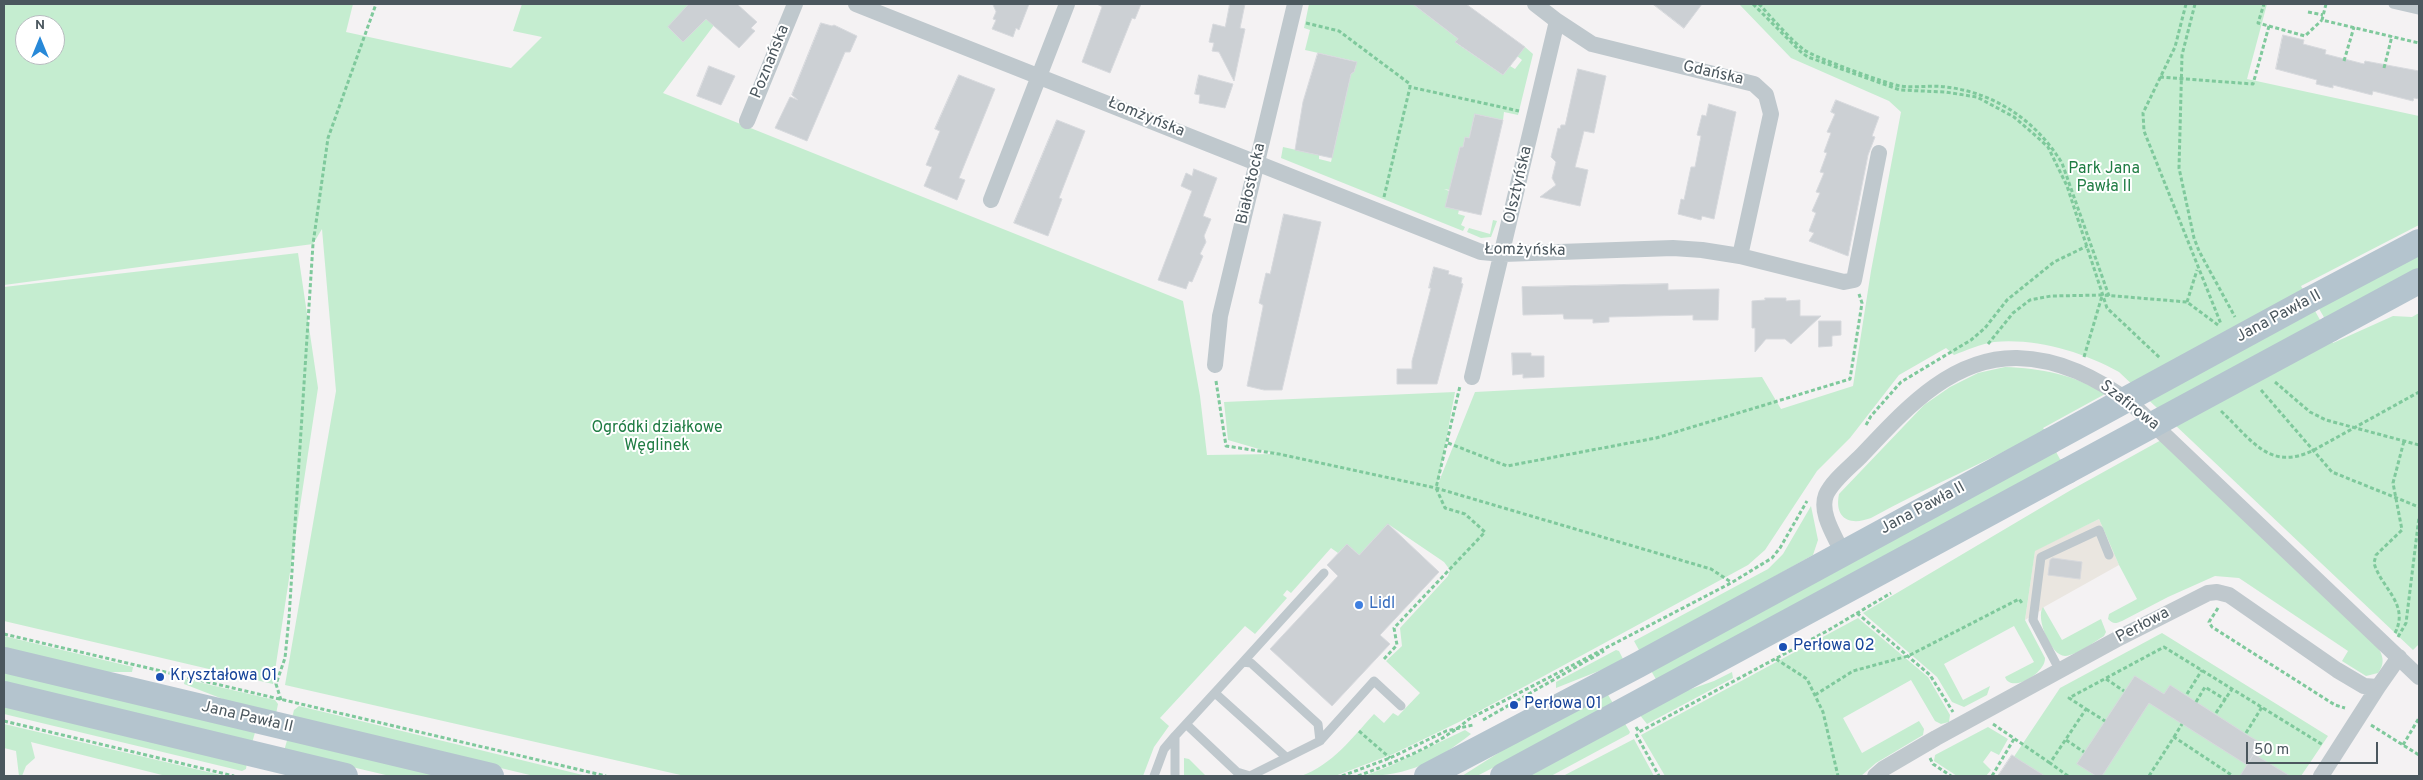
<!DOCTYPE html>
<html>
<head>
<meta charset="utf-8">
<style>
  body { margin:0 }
  #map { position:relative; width:2423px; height:780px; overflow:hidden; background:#f4f2f3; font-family:Overpass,sans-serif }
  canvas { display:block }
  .frame { position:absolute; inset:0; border:5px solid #4b575e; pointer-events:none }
  .north { position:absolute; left:15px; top:15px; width:50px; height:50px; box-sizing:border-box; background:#fff; border:1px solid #b7bcbf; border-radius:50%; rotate:0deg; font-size:14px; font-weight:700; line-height:20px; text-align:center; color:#4b575e }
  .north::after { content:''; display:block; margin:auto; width:18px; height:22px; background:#2889d8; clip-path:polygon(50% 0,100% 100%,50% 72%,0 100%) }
  .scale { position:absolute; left:2246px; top:742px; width:132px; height:22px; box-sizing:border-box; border:2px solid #4b575e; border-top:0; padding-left:6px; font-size:15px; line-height:18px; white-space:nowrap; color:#4b575e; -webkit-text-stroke:4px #fff; paint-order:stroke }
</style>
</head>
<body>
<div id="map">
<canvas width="2423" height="780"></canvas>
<div class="frame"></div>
<div class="north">N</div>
<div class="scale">50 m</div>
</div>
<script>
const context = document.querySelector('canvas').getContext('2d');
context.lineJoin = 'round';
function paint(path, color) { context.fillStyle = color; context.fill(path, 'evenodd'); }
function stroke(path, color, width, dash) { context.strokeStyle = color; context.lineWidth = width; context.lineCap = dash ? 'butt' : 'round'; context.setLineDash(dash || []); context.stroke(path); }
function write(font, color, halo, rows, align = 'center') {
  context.font = font + ' Overpass,sans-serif'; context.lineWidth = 4; context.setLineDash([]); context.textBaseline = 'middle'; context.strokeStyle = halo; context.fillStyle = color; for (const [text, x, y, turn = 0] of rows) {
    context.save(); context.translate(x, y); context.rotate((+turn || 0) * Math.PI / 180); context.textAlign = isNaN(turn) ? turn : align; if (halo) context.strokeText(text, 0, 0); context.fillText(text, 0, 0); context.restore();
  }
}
const commercial = new Path2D(`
  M2099,519L2119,565L2044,607L2040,611L2025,620L2035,550Z`);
const green = new Path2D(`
  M4,4H353L346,32L511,68L542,37L513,31L522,4H730L663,93L1183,301L1200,396L1207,455L1276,454L1228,440L1224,402L1455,392L1438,484L1475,392L1762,377L1781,409L1853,386L1871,271L1901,112L1889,101L1791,58L1739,4H2267L2247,79L2419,116V225L2301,286L2333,343L2393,316L2412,317L2419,313V644L2413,650L2119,372C2083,352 2036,338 1994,342C1980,344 1967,350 1954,355L1946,348L1899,375L1850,438L1817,471L1765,550L1748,565L1461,721L1393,754L1335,776H1301C1332,765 1352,738 1374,714L1384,723L1393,713L1398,716L1420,693L1386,661L1402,646L1400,628L1448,576L1450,570L1444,562L1388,524L1359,555L1347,544L1338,553L1331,548L1291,593L1287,590L1283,595L1287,598L1255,634L1245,626L1160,718L1169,726L1154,747L1143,776H685L285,685L336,391L322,229L313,244L4,285ZM25,25H55V55H25Z
  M1309,4H1413L1458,39L1456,43L1503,75L1510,66L1515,69L1522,60L1517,56L1525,47L1533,54L1518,115L1504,112L1503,120L1475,114L1469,138L1465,137L1463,147H1460L1450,190L1444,189L1449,191L1446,207L1459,210L1458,214L1465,216L1461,225L1465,227L1463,231L1281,158L1283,147L1319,155V159L1331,162L1351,74L1354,72L1356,65L1354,61L1305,50L1310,30L1304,28Z
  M1493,220L1497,221L1491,237L1481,238L1467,232L1469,228L1490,234Z
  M298,253L318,388L273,684L4,621V287Z
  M2419,254V269L2325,319L2318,307Z
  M2005,367C2040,368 2076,375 2105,394L2043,428L2045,431C1987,461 1928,487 1871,518C1850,526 1834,519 1839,494L1924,405L1950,387L1978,373Z
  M2163,439L2379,649C2384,658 2384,665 2378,673L2366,676L2342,661L2348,651L2239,578L2215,576L2168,597L2122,621C2115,624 2113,624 2108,619L2109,614L2137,599L2119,565L2099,519L2035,551L2025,620L2045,658C2046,673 2011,694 2005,677L2034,662L2014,626L1944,664L1963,700L1990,686L1987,695L1964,707L1952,702L1937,677L1863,613L2071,490Z
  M2055,450L2061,461L1657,681L1650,669Z
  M1811,506L1818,540L1813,555L1640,652L1634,641L1768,569L1783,554Z
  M2043,607L2062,640L2101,619L2106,632L2104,636C2094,642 2078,655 2065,656C2051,656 2035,618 2043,607Z
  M1858,618L1928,677L1950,715L1949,722L1941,724L1935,721L1911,680L1843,718L1862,753L1919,721L1924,729L1923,735L1876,763L1861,776H1665L1641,735Z
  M2162,633L2328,736L2301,776H2001L2060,688Z
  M4,636L133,667L132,672H100L4,649Z
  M1616,650L1619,651L1624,661L1556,688V682Z
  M4,669L256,729L252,743L4,683Z
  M1732,672L1733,678L1647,724L1639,714L1677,694L1714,681Z
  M185,679L275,700L278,704L276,714L241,706L184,684Z
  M1607,693L1614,705L1477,776H1462L1514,743Z
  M4,704L247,762L246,769L242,771L4,714Z
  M299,706L587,776H534L292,718L294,710Z
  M1624,722L1630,732L1629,734L1551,776H1523Z
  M4,724L225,776H166L31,742L35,758L26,766L22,776H19L16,751L4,748Z
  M1988,727L2008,739L1999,755L1991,751L1983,762L1991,770L1986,776H1957L1934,761L1935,755Z
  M1465,730L1471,734C1436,761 1409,776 1364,776L1390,766Z
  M288,737L450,776H390L284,751Z
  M1634,739L1654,776H1563Z
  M1184,758L1189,759L1206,776H1184Z`);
const building = new Path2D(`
  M689,4H737L757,22L751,28L755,31L739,48L706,19L683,42L668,27Z
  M993,4H1029L1019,30L1016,28L1013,37L992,29L996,20L993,19L996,12Z
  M1097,4H1141L1135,19L1132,18L1110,73L1082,62L1102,7Z
  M1230,4H1245L1240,28L1245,29L1234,81L1219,52L1212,51L1214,43L1209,42L1213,24L1225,27Z
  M1413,4H1466L1525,47L1503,75L1455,42L1458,39Z
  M1653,4H1702L1684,28Z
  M821,23L832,26L834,25L857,36L850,52H845L807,141L775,128L790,97L798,100L792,95Z
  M2283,35L2304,40L2303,44L2326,50L2325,54L2364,64L2365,61L2419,71V99L2414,98L2413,101L2373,91L2372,95L2333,85V88L2316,84L2317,80L2276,69Z
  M1318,53L1357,62L1354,72L1351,74L1332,158L1295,150L1303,102Z
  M709,66L735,76L721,105L697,96Z
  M1578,69L1606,76L1594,133L1584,131L1575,167L1588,170L1580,206L1540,197L1556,185L1552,178L1556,162L1551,157L1558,128L1560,129L1561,125H1565Z
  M959,75L995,89L959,178L965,180L957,200L924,186L932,167L926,165L940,131L935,129Z
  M1199,75L1233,84L1225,108L1199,103L1200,95L1195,94Z
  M1836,100L1879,117L1872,136L1875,137L1868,155L1848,256L1809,241L1814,233L1809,231L1816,213L1812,211L1820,193L1816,192L1824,173L1820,172L1827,153L1824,152L1831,133L1827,132L1835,114L1831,112Z
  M1709,104L1736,112L1714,219L1702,216L1701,220L1678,214L1681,199L1684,200L1691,167H1695L1701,136L1697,135L1702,115L1706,116Z
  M1475,114L1503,120L1481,215L1445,207L1460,147H1463L1465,137L1469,138Z
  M1057,120L1085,131L1059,198L1062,199L1048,236L1014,223Z
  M1194,169L1217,178L1203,216L1211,219L1204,236L1206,242L1200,254L1203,256L1192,282L1189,281L1186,289L1158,280L1192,191L1181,186L1186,173L1192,176Z
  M1284,214L1321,222L1282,390H1264L1247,386L1263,307V305L1259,303L1266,273L1270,274Z
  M1434,267L1449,271L1448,274L1462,278L1461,283L1463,284L1437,384H1397V369H1412V361L1431,288H1429Z
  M1668,284V290L1719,289L1718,320H1693V315L1649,316L1609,317V322L1593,323V319H1564L1563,314L1523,315L1522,287Z
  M1765,298H1786V301L1800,300V316H1821L1791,344L1785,339H1766L1755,352V328H1752V301L1765,300Z
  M1819,321H1841V335L1832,336V346L1819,347Z
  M1512,353H1531V356H1544V377L1523,378V374L1513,375Z
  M1388,524L1439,572L1380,635L1390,644L1332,706L1270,649L1338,576L1327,565L1347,544L1359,555Z
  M2053,558L2082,562L2080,579L2048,575L2050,560Z
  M2135,676L2164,694L2170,685L2249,736L2261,743L2254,754L2290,776H2240L2253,755L2247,765L2149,703L2102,776H2096L2077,764Z
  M2012,755L2021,761L2045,776H1998Z`);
const path = new Path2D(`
  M1753,4L1801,52L1808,57L1900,90L1945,92L1977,97L2014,117L2036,136L2048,147L2067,186L2107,308L2160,358
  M1759,4C1773,19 1788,37 1804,50C1814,57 1887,84 1900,86C1915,88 1931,85 1946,87C1996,93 2036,121 2062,163L2109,296
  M2186,4L2175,47L2143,113L2144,131L2221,324
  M2195,4L2182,55L2179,168L2194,238L2199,251L2235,317
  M2326,4L2322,20L2419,43
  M2308,12L2323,15
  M1306,23L1339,31L1410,84V87
  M2269,26L2305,36L2322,20
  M2344,61L2354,27
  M2384,68L2392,36
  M2160,77L2253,84L2269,26L2258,23L2264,4
  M1384,197L1410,87L1519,111
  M2187,302L2197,270
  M1988,344L2013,313L2030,300L2051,296L2103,295L2187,302L2218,325
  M2084,357L2102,296
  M1216,381L1226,446L1279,454L1436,488L1711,569L1731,582
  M2275,382L2310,412L2326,420L2419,445
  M2261,390L2332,472L2419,507
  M2221,411C2252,440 2269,472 2314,450L2419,392
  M1866,425L1871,416L1901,382L1971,340L1985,328L2007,300L2054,262L2087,246
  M1448,443L1507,466L1656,438L1850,379L1862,303L1859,294
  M2218,608L2209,622L2212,627L2335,705L2345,708
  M1857,613L1930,675L1953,712
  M2395,633C2410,604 2381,588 2374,563L2376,555L2402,530L2393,483L2404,441
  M4,634L606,776
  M2398,637L2406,623L2419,517
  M1384,659L1397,645L1394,628L1485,532L1465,514L1445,508L1436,488L1460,386
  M1776,659L1807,679L1823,712L1838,776
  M2106,679L2124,691
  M2187,694L2202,670
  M1815,695L1853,671L1908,656L2019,599L2022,603
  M281,700L276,684L285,658L289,618L313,244L328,138L376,4
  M2196,702L2205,687L2226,700
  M2086,709L2105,721
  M2216,713L2232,689
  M1483,720L1604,651
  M4,721L234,776
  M1993,724L2050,763
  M2371,725L2419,755
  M1636,727L1639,732L1827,631L1891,593
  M1359,731L1390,758
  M2246,733L2262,707
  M1636,734L1659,776
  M2174,737L2182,724
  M2066,740L2084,752
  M2403,745L2419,718
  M1930,758L1933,764L1951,776
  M1342,776L1390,758L1446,731L1473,725
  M1358,776C1397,761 1436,747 1469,719L1731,583L1772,558L1780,548L1807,501
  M1992,776L2014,739
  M2068,776L2050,763L2086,709L2069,698L2164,647L2323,745
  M2149,776L2174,737L2233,776`);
const service = new Path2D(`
  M2393,4L2419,10
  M1243,662L1324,573
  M2060,671L2033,620L2041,557L2099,530L2109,555
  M1215,693L1286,757
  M1175,736V776
  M1320,741L1374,681L1401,706
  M1154,776L1164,749L1175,736L1243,662L1251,663L1318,724L1320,741L1250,776L1237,772L1186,724`);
const minor = new Path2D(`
  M856,4L1481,252L1503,254L1673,248L1702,250L1740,256L1844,282L1854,280L1879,153
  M1535,4L1557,21L1592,44L1754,84L1766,95L1771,114L1740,256
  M747,121L795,4
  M991,200L1067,4
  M1215,365L1220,316L1295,4
  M1472,377L1557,21
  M1842,552C1835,536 1819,513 1826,495C1832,481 1850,467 1861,456C1903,412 1950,357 2017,358C2060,359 2097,378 2131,403L2419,677
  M1875,776L1883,769L1936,738L2121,637L2208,593L2217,592L2229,595L2337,670L2364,686L2378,687L2399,657
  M2321,776L2378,687`);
const primary = new Path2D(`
  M2309,300L2419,242
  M2330,329L2419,281
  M4,660L491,776
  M4,694L345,776
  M1427,776L1638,665L2050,441
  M1503,776L2067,471`);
const primaryBridge = new Path2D(`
  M2050,441L2309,300
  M2067,471L2330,329`);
const markers = [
  [1359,605,5,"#3f7fe0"],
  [1783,647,5,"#1a4fb4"],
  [160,677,5,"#1a4fb4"],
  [1514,705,5,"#1a4fb4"]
];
const streetNames = [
  ["Poznańska",771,62,-68],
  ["Gdańska",1713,74,13],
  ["Łomżyńska",1146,118,22],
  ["Białostocka",1252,184,-77],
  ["Olsztyńska",1519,185,-77],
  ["Łomżyńska",1525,251,1],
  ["Jana Pawła II",2279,317,-28],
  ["Szafirowa",2129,406,38],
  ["Jana Pawła II",1923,509,-28],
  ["Perłowa",2143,626,-28],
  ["Jana Pawła II",247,718,13]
];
const parkNames = [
  ["Park Jana",2104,170],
  ["Pawła II",2104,188],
  ["Ogródki działkowe",657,429],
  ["Węglinek",657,447]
];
const shopNames = [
  ["Lidl",1369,605]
];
const transitNames = [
  ["Perłowa 02",1793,647],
  ["Kryształowa 01",170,677],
  ["Perłowa 01",1524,705]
];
paint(commercial, '#eae6e0');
paint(green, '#c5edd0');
paint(building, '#ccd0d4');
stroke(building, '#d7d9dd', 1);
stroke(path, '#7fc99c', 3, [4, 2.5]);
stroke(service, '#bfc8cd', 9);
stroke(minor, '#bfc8cd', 16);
stroke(primary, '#b4c4ce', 26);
stroke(primaryBridge, '#b4c4ce', 26);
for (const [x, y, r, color] of markers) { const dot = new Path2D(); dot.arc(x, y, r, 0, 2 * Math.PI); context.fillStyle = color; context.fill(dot); stroke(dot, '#fff', 2); }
write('16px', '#4b575e', '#fff', streetNames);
write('16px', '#1f7c43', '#fff', parkNames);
write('16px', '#366cbe', '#fff', shopNames, 'left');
write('16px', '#164399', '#fff', transitNames, 'left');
</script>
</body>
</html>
